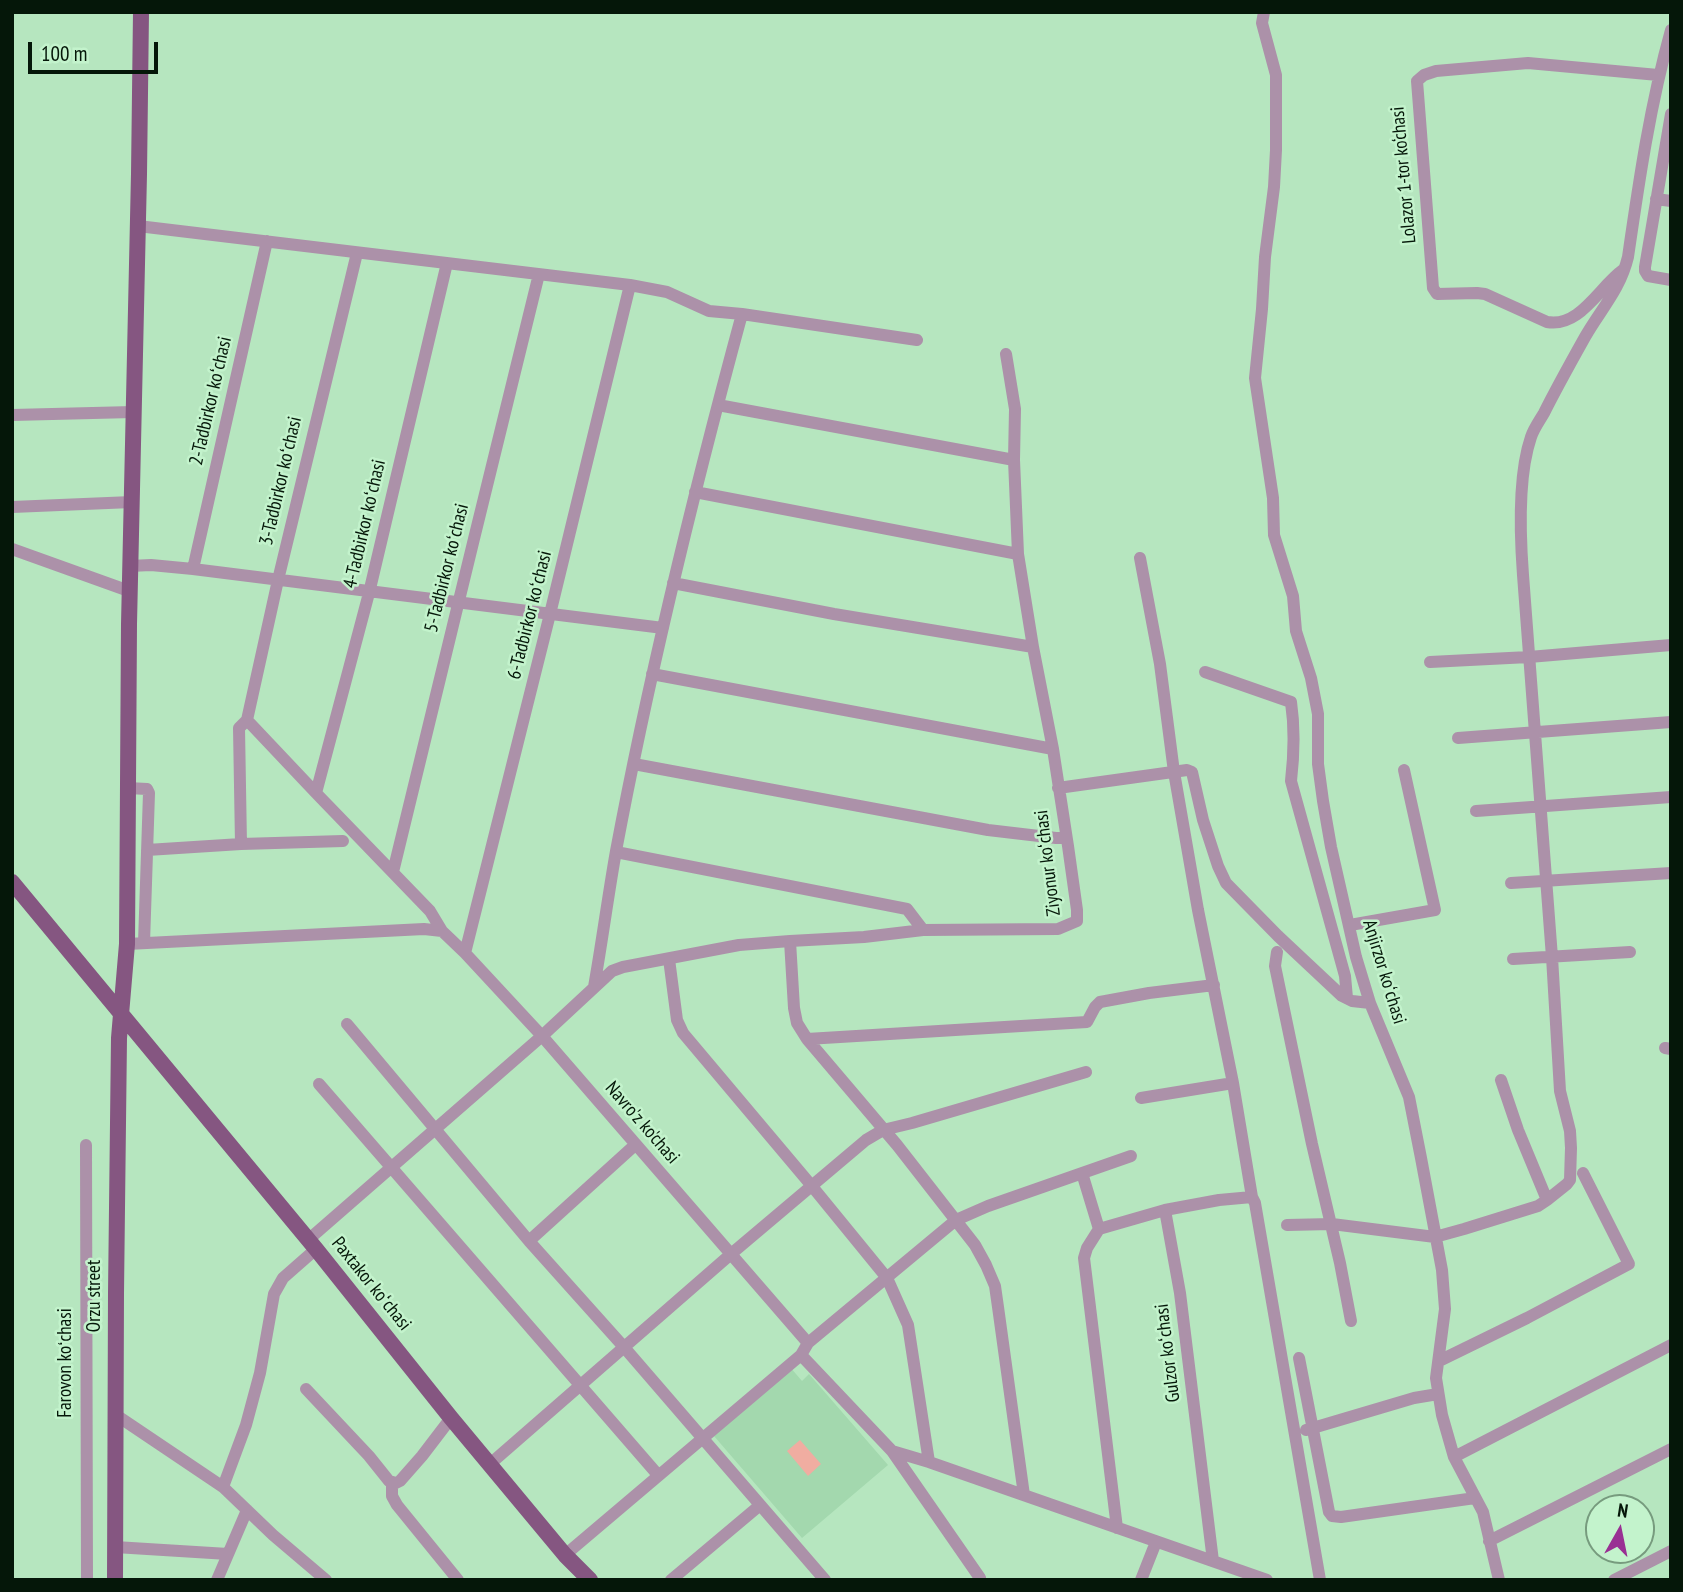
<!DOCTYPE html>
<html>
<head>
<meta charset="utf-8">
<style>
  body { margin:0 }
  #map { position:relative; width:1683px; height:1592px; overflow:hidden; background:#b6e6bf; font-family:"PT Sans Narrow",sans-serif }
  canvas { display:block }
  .frame { position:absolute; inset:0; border:14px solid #051709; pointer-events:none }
  .north { position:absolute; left:1585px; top:1494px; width:70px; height:70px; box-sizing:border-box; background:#c3f3cc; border:2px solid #779b7e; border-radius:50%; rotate:9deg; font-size:19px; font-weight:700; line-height:28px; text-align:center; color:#051709 }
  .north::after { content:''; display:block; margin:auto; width:24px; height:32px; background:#993093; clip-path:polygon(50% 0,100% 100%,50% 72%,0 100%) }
  .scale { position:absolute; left:28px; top:42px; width:130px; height:32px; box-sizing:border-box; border:4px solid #051709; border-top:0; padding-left:9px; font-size:21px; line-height:24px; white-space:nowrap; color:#051709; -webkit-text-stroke:5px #c3f3cc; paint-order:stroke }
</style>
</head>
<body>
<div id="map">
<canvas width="1683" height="1592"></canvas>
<div class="frame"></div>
<div class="north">N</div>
<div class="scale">100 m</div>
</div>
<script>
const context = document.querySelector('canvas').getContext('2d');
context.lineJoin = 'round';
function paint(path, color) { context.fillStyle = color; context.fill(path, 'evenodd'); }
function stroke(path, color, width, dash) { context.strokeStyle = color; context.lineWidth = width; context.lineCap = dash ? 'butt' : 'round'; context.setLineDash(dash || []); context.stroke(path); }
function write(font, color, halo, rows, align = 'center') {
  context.font = font + ' "PT Sans Narrow",sans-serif'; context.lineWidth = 5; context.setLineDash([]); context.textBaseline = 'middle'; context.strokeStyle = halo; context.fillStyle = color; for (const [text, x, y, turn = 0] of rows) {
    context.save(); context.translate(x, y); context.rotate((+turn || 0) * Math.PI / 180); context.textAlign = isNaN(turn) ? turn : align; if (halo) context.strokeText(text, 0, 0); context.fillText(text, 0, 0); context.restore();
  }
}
const built = new Path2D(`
  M790,1367L802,1381L809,1374L888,1465L802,1538L714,1436Z`);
const green = new Path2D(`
  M800,1440L821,1464L808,1476L787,1451Z`);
const minor = new Path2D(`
  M1264,12L1262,23L1276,75V150L1274,187L1265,257L1262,309L1255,378L1273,498L1274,535L1293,596L1296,631L1311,678L1318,714V764L1323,801L1331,847L1356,957L1370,1003L1409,1097L1421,1158L1442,1270L1445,1309L1436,1378L1442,1415L1454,1457L1483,1512L1499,1580
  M1671,114L1645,267V271L1648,276L1671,280
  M1656,199L1671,201
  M138,226L630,285L667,292L709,311L742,314L917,340
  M1623,270C1599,287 1580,328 1547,322L1485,294L1477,293L1437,294L1433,288L1432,275L1417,81L1424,75L1436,71L1528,63L1658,75
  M718,405L1014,460
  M12,415L133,412
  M695,492L1018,554
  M12,507L132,502
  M12,549L129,591
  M1140,558L1160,664L1174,772L1198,910L1233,1083L1252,1197L1219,1200L1165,1210
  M130,566L151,565L193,569L663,628
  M193,569L267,241
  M673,583L834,614L1033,647
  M1430,662L1529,657L1671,645
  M1205,672L1291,702C1295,729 1294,755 1291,781L1345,976L1347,998
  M652,674L1053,749
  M247,720L316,793L430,911L442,931L465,953L542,1036L808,1343
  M1458,738L1671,722
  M634,764L988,830L1056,838H1066
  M128,788L147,789L149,793L144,943
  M1058,788L1187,770L1192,772L1203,820L1218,866L1226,883L1278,936L1342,996L1352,1001L1370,1003
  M316,793L369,593L447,263
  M1476,811L1671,797
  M241,844L239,728L247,720L278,580L357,253
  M147,850L241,844L343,841
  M616,852L907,909L923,930
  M393,872C441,673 490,473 539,274
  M1511,883L1671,873
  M1350,925L1435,910L1404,770
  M790,941L794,1008L797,1023L807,1039L897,1145L975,1245L986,1265L995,1286L998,1307L1024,1495
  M127,944L424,929L442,931
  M1277,952L1275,966L1312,1144L1340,1263L1351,1321
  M465,953L550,614L630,285
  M669,959L677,1020L683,1033L811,1185L887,1278L908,1325L929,1462
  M1513,959L1630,952
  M594,987C602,942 608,896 616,851C650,670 694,491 742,314
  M347,1024L529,1241L623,1346L825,1580
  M807,1039L1087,1022L1095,1007L1100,1002L1149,993L1214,985
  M1665,1048L1671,1049
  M319,1084L658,1475
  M1141,1098L1233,1083
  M86,1145L87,1580
  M1082,1173L1099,1229L1087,1248L1084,1258L1117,1528
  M1252,1197L1255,1203L1320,1580
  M1547,1200L1567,1184L1570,1180L1571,1148L1570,1131L1560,1091L1552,957L1523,575C1520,535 1518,475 1531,437C1534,428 1540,420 1544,413C1557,387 1571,362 1585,337C1601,309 1620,290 1628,257C1639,181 1650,105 1671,30
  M1287,1225L1332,1224L1435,1237L1464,1229L1538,1206L1547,1200L1518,1130L1501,1080
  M1099,1229L1165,1210L1180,1293L1213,1561
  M308,1240L542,1036L612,971L623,967L739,945L790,941L864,937L923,930L1058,929L1077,921V910L1068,846L1053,749L1033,647L1018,554L1014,460L1015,409L1006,354
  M529,1241L635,1145
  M801,1355L892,1451L980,1578
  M1299,1358L1329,1512L1332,1516L1341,1517L1475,1498
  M1439,1361L1527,1318L1629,1264L1583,1173
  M306,1389L369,1456L389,1481L396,1483L400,1481L422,1456L451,1418
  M116,1415L223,1487L273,1535L326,1580
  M1306,1430L1414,1398L1438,1394
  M892,1451L929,1462L1267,1580
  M1454,1457L1671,1345
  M490,1464L731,1254L866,1140L883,1130L912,1123L1086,1072
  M392,1482V1496L397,1505L458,1580
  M223,1487L246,1425L260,1373L274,1294L283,1278L316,1249
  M1489,1541L1671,1449
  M115,1547L228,1554
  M565,1555L801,1355L808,1343L956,1220L988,1206L1131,1156
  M217,1580L247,1510
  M671,1580L759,1506
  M1141,1580L1156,1542
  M1614,1580L1671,1551`);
const major = new Path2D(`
  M12,882L316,1249L451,1418L565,1555L590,1580
  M115,1580L116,1293L119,1038L127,944L129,624L139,174L141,12`);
const streetNames = [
  ["Lolazor 1-tor ko‘chasi",1404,175,-95],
  ["2-Tadbirkor koʻchasi",211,401,-77],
  ["3-Tadbirkor koʻchasi",281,481,-77],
  ["4-Tadbirkor koʻchasi",365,524,-77],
  ["5-Tadbirkor koʻchasi",447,568,-76],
  ["6-Tadbirkor koʻchasi",530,615,-76],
  ["Ziyonur koʻchasi",1048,863,-97],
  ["Anjirzor koʻchasi",1384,972,73],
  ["Navro'z ko'chasi",642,1123,49],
  ["Paxtakor koʻchasi",371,1284,51],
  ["Orzu street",95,1296,-90],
  ["Gulzor koʻchasi",1168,1353,-97],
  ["Farovon koʻchasi",66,1363,-90]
];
paint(built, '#a3d8ae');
paint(green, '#f0ada1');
stroke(minor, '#ac91a9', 12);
stroke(major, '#855681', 16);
write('19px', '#051709', '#c3f3cc', streetNames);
</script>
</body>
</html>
